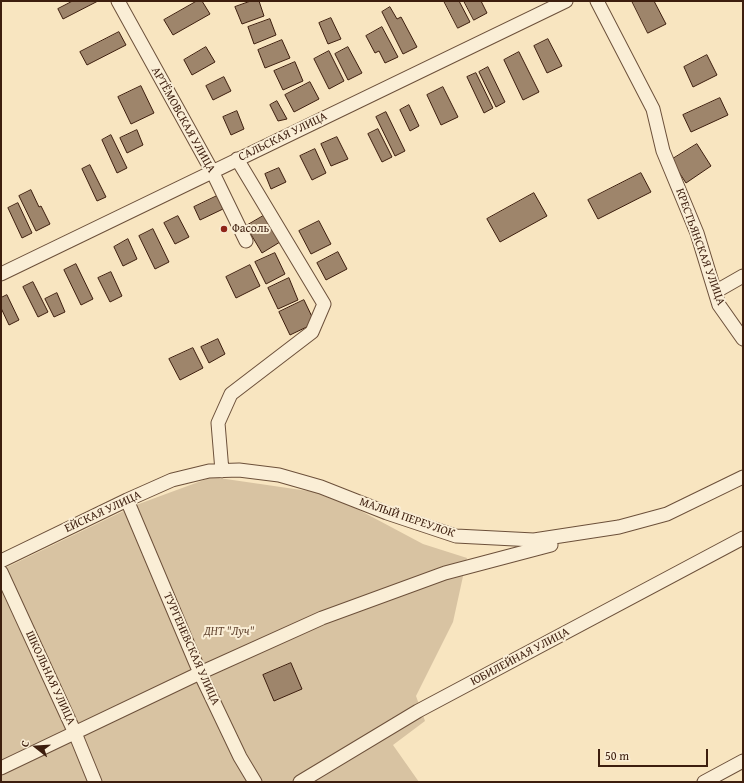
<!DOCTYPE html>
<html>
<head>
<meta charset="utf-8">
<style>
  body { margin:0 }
  #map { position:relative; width:744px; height:783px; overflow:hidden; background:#f8e5c0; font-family:"Gentium Book Plus",serif }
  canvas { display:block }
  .frame { position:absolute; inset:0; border:2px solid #3d1e0e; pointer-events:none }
  .north { position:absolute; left:16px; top:727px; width:40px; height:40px; -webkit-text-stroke:3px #faeed6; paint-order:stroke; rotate:287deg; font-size:11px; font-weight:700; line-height:16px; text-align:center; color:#3d1e0e }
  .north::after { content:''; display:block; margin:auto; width:14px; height:18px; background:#3d1e0e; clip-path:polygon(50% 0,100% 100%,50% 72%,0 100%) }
  .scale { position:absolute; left:598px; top:749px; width:110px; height:18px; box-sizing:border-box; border:2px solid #3d1e0e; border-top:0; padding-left:5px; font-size:12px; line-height:14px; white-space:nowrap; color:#3d1e0e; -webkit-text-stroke:3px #faeed6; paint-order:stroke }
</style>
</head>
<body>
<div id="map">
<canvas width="744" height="783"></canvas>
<div class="frame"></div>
<div class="north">С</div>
<div class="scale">50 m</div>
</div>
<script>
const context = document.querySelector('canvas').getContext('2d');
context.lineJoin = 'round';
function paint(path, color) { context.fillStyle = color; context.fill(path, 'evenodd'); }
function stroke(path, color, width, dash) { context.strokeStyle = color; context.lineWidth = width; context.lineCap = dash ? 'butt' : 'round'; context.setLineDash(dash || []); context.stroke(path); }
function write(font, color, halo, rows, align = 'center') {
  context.font = font + ' "Gentium Book Plus",serif'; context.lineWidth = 4; context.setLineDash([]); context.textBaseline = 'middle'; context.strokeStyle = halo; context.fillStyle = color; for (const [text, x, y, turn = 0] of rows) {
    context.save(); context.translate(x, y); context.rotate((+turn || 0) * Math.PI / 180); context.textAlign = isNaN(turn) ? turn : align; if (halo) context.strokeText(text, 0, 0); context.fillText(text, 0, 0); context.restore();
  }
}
const green = new Path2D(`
  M212,477L329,494L423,544L467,558L453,622L416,696L425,721L393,745L419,782H1V570L136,505Z`);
const building = new Path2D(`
  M73,1H98L63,19L58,9Z
  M197,1H202L210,14L173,35L164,20Z
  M251,1H259L264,16L242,24L235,7Z
  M444,1H459L470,22L458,28Z
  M464,1H481L487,13L474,20Z
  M632,1H654L666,24L648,33Z
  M390,7L397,19L401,17L417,47L403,54L382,12Z
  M331,18L341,39L328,44L319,23Z
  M270,19L276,35L254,44L248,27Z
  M382,27L398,57L385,63L379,51L375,53L366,36Z
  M119,32L126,45L87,65L80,52Z
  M548,39L562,66L547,73L534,46Z
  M282,40L290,58L265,68L258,50Z
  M206,47L215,62L192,75L184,60Z
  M348,47L362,73L348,80L335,54Z
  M329,51L344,81L329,89L314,59Z
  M519,52L539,92L523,100L504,60Z
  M707,55L717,75L693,87L684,67Z
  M295,62L303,81L283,90L274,71Z
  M488,67L505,102L496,107L479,72Z
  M476,73L493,108L484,113L467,77Z
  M224,77L231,91L213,100L206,86Z
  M310,82L319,99L294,112L285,95Z
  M141,86L154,113L131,124L118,97Z
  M443,87L458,117L441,125L427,95Z
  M720,98L728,115L691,132L683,115Z
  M277,101L287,119L278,121L270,105Z
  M409,105L419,126L410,131L400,110Z
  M237,111L244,129L231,135L223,117Z
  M386,112L405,151L395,156L376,117Z
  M378,129L392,157L382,162L368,134Z
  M137,130L143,145L127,153L120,138Z
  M111,135L127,168L117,173L102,140Z
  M337,137L348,159L331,166L321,144Z
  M697,144L711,166L686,183L671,160Z
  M315,149L326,173L312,180L300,156Z
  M90,165L106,197L97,201L82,169Z
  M279,168L286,182L271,189L265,174Z
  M641,173L651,192L598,219L588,200Z
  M31,190L39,207L41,206L50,224L36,231L19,196Z
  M534,193L547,216L500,242L487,219Z
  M217,196L223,209L200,220L194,207Z
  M18,203L32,233L22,238L8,208Z
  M265,215L280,242L262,253L246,226Z
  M178,216L189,237L175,244L164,223Z
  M319,221L331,244L311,254L299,231Z
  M153,229L169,262L155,269L139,236Z
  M128,239L137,259L123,266L114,247Z
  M338,252L347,269L326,280L317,263Z
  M275,253L285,274L266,284L255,262Z
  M76,264L93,299L81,305L64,270Z
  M250,265L260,286L236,298L226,277Z
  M111,272L122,296L110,302L98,278Z
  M289,278L298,300L278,309L268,288Z
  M33,282L48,312L38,317L23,287Z
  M57,293L65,312L54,317L45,299Z
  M7,295L19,320L9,325L1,308V298Z
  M304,300L315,323L290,335L279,312Z
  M218,339L225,354L209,363L201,347Z
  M193,348L203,368L180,380L169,359Z
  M291,663L302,689L274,701L263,675Z`);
const minor = new Path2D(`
  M118,1L212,171L246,241
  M597,1L653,109L663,151L697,233L719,305L743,339
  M1,274L566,1
  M715,292L743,276
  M222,471L218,423L231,394L312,332L324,304L237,159
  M127,500L200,673L240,757L255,782
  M1,561L127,500L172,480L209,471L239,470L279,475L321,487L387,513L456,536L534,540L619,527L667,514L743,477
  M1,572L75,733L95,782
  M1,768L200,673L322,618L445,573L551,545
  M300,782L418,711L743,538
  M704,782L743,761`);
const markers = [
  [224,229,4,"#8f2418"]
];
const streetNames = [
  ["АРТЁМОВСКАЯ УЛИЦА",183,120,61],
  ["САЛЬСКАЯ УЛИЦА",283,137,-26],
  ["КРЕСТЬЯНСКАЯ УЛИЦА",700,247,70],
  ["ЕЙСКАЯ УЛИЦА",103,512,-25],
  ["МАЛЫЙ ПЕРЕУЛОК",407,518,19],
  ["ТУРГЕНЕВСКАЯ УЛИЦА",191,649,66],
  ["ЮБИЛЕЙНАЯ УЛИЦА",520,657,-28],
  ["ШКОЛЬНАЯ УЛИЦА",50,678,65]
];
const poiNames = [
  ["Фасоль",232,229]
];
const parkNames = [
  ["ДНТ \"Луч\"",229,632]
];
paint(green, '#d8c3a2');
paint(building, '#9e856b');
stroke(building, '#3d1e0e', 1);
stroke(minor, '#6c503a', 15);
stroke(minor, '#faeed6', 13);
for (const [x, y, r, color] of markers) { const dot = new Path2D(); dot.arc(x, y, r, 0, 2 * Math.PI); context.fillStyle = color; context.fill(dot); stroke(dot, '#faeed6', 1.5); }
write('12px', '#3d1e0e', '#faeed6', streetNames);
write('12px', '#3d1e0e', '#faeed6', poiNames, 'left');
write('italic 12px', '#644733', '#faeed6', parkNames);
</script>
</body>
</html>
